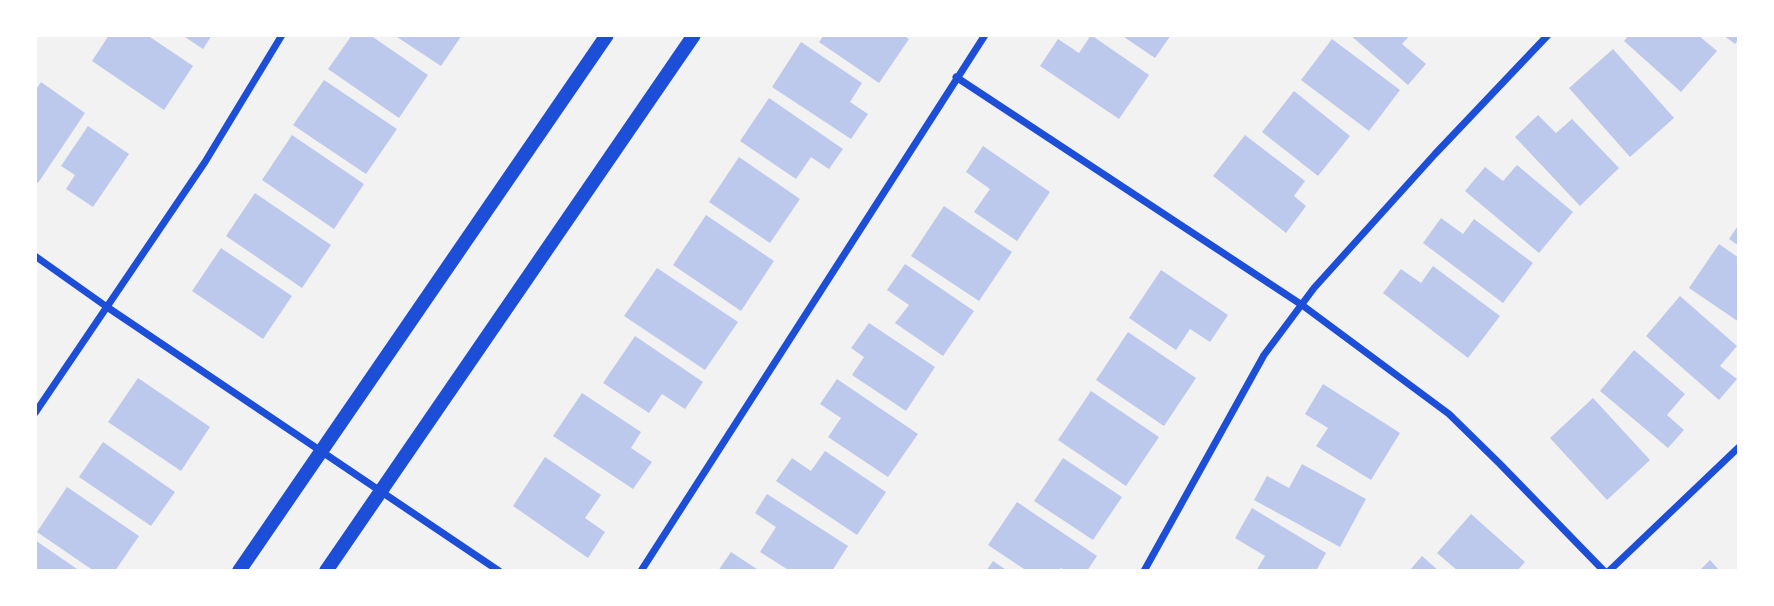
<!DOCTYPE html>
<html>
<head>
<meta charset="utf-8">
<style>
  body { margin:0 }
  #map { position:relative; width:1774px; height:606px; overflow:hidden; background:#f2f2f2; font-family:"DejaVu Sans",sans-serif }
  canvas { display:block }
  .frame { position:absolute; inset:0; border:37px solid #fff; pointer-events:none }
</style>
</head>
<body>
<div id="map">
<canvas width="1774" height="606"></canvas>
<div class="frame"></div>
</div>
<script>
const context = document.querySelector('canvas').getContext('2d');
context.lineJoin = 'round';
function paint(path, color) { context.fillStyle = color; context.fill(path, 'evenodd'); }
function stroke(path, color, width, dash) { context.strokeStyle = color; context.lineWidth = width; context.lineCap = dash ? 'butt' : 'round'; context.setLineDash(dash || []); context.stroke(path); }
const building = new Path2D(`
  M109,35H147L193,66L164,110L92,61Z
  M182,35H212L203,49Z
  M352,35H370L428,75L399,118L328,69Z
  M394,35H462L441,66Z
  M824,35H903L909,39L879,83L819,42Z
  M1091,35L1149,75L1119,119L1040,66L1058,39L1079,53Z
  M1121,35H1171L1155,58Z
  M1350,35H1410L1402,44L1426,64L1408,85Z
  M1629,35H1698L1717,51L1681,92L1624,41Z
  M1723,35H1739V39L1735,44Z
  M1332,39L1400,90L1369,131L1301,80Z
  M801,42L862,83L850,102L868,114L851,139L772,87Z
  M1613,49L1674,118L1630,157L1569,88Z
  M324,80L397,129L366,174L293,125Z
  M41,82L85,113L38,183L35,181V91Z
  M1294,91L1350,136L1318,176L1262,132Z
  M769,98L843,149L829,169L811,157L796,179L740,141Z
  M1538,115L1556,133L1572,119L1619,168L1580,206L1515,137Z
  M88,126L129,154L93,207L66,189L75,175L61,166Z
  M292,135L364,184L334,229L262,180Z
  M1245,135L1305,181L1294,196L1306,206L1286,233L1213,176Z
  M983,146L1050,192L1017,241L974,212L990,189L966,172Z
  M739,157L800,199L770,243L709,202Z
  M1517,165L1573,212L1539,253L1465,191L1485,167L1503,181Z
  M255,193L331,245L302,288L226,236Z
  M944,206L1012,252L979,301L911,256Z
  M706,215L774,261L741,311L673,265Z
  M1441,218L1463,234L1474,219L1533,263L1503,303L1423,243Z
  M1739,224V246L1729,239Z
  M1719,244L1739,258V322L1689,288Z
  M221,248L292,296L263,339L192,291Z
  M905,264L974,311L943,356L895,323L909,305L887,290Z
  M1433,266L1500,316L1468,358L1383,293L1401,269L1421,283Z
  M657,268L738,322L705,370L624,316Z
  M1161,270L1228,315L1210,342L1190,329L1176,350L1129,318Z
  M1680,296L1737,346L1720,366L1737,379L1719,400L1646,336Z
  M869,323L935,367L906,411L852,375L864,357L851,348Z
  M1128,332L1196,378L1164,426L1096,380Z
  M635,336L703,382L685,409L662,394L649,413L603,383Z
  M1634,350L1685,394L1667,415L1684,430L1668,448L1600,391Z
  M138,378L210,427L181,471L108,422Z
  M837,379L918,434L888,477L828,437L841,418L820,404Z
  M1323,384L1400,433L1371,480L1316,446L1328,428L1305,414Z
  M1091,391L1159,437L1126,486L1058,440Z
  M582,393L641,432L631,448L652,462L633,489L553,436Z
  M1593,398L1650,460L1607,500L1550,438Z
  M103,442L175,492L151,526L79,477Z
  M825,451L886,492L857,535L776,481L792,458L811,471Z
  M545,457L601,495L585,518L605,532L588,558L513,506Z
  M1063,458L1122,497L1093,540L1034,501Z
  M1302,464L1366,499L1340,547L1254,500L1267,476L1289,488Z
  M67,487L139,536L115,571H94L37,532Z
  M767,494L848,546L832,571H790L760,552L776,527L755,513Z
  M1017,502L1097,556L1087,571H1066L1061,568L1059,571H1027L988,545Z
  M1252,508L1326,553L1316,571H1256L1265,556L1235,538Z
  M1471,514L1525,562L1517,571H1458L1437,553Z
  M35,540L80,571H35Z
  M731,552L760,571H718Z
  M1422,556L1439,571H1409Z
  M1710,560L1720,571H1699Z
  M993,561L1008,571H986Z`);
const minor = new Path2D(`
  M956,77L1302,305L1449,414L1500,464L1604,571
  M35,256L107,307L499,571
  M35,413L205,162L282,35
  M641,571L985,35
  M1144,571L1264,355L1314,288L1435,154L1548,35
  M1609,571L1739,447`);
const secondary = new Path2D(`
  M239,571L607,35
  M326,571L694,35`);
paint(building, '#bdc9ec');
stroke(minor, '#1d4ed8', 7);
stroke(secondary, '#1d4ed8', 14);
</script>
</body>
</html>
